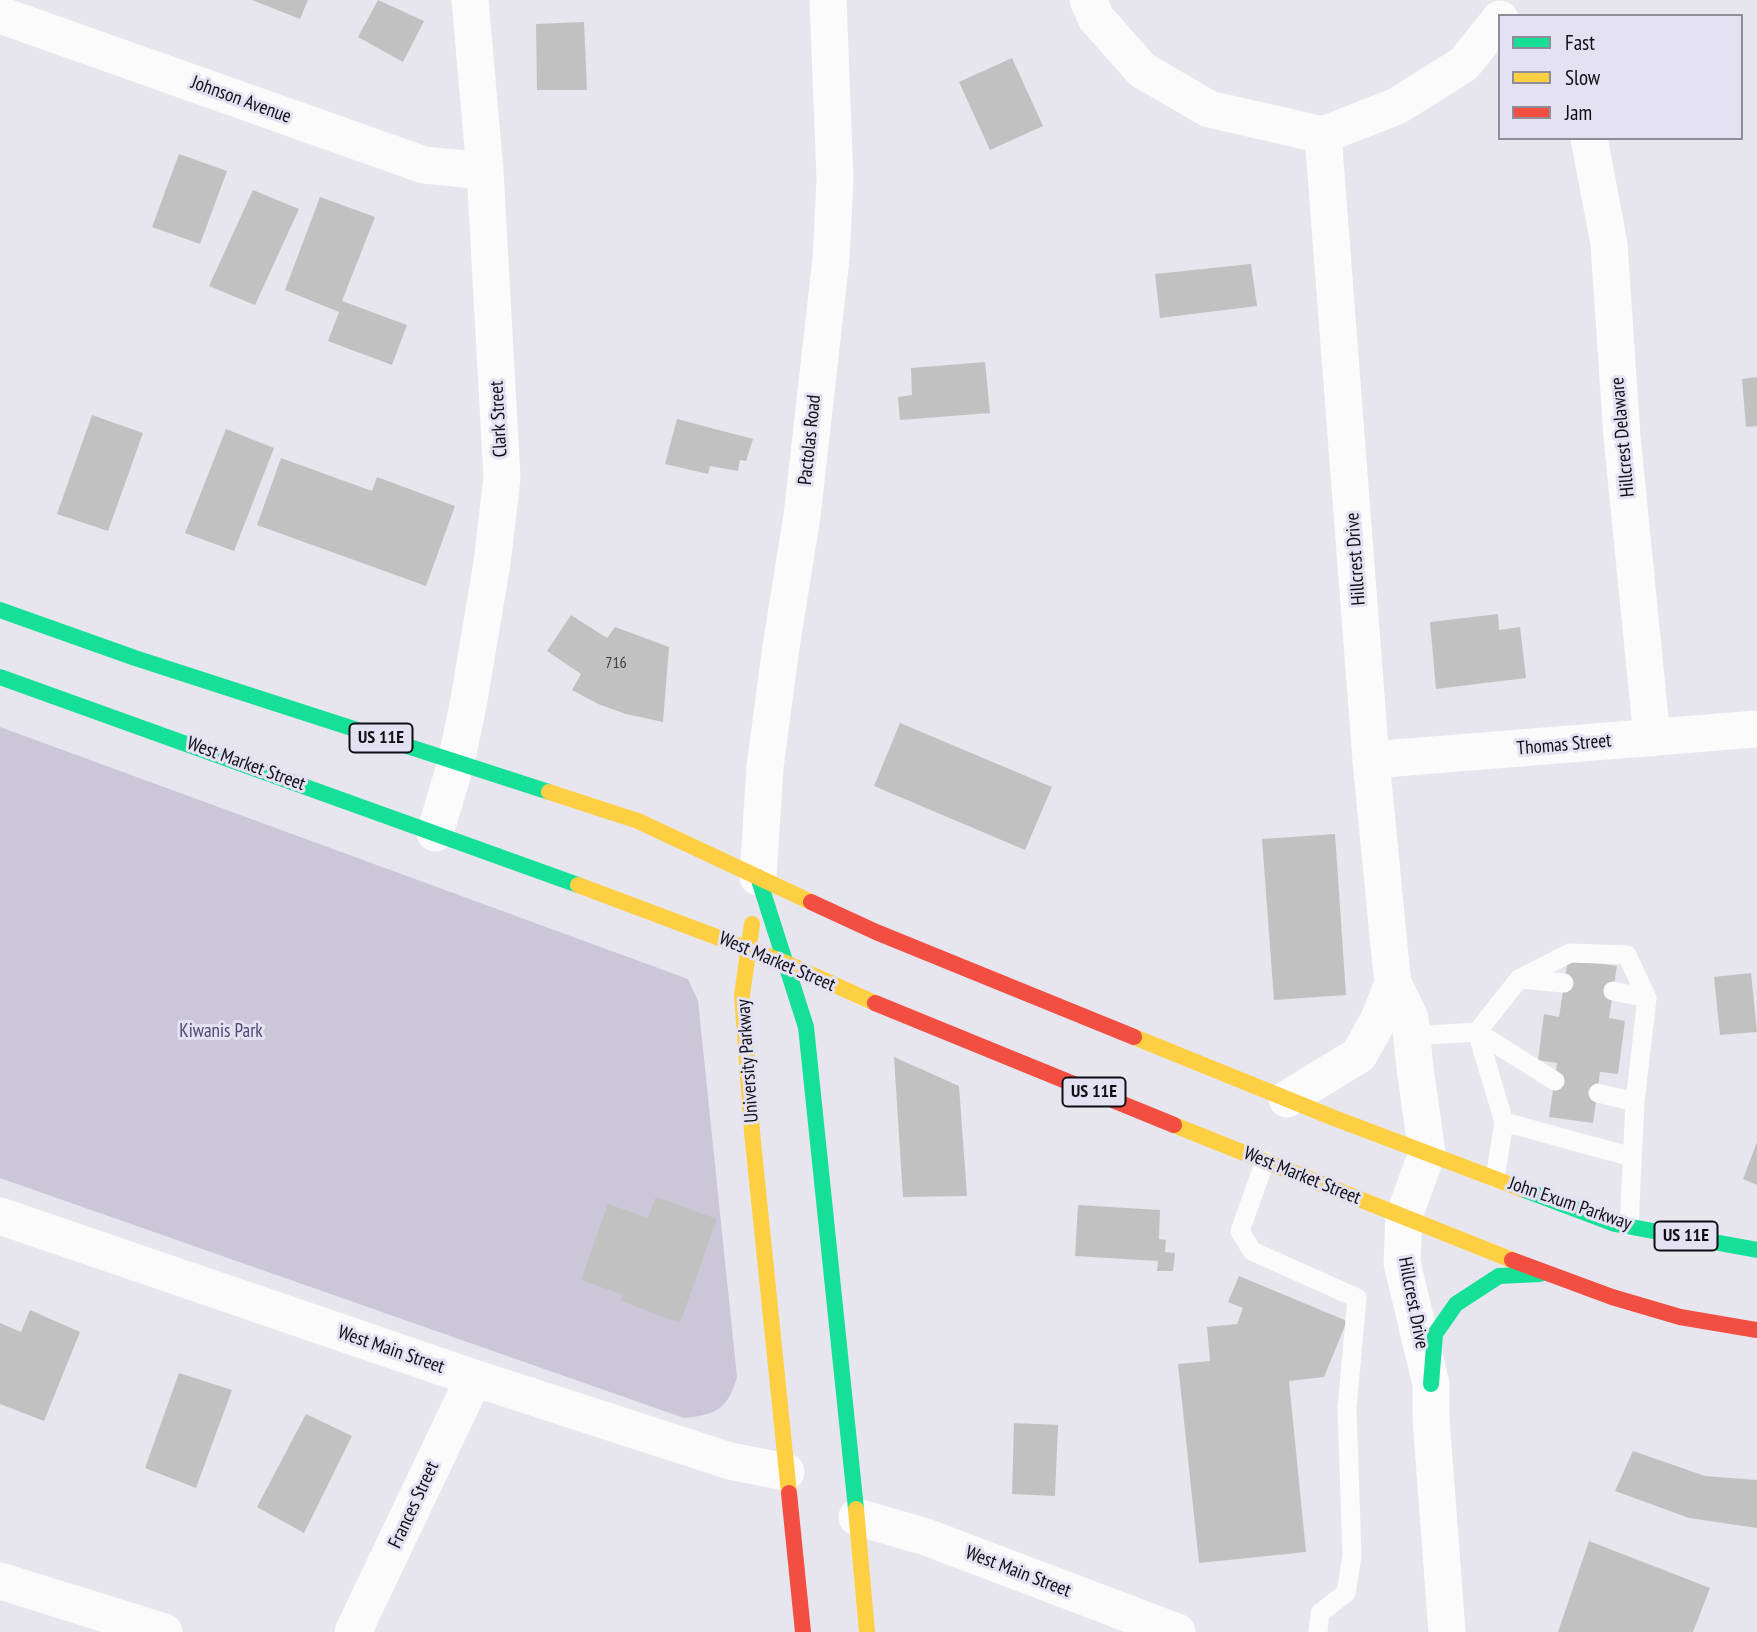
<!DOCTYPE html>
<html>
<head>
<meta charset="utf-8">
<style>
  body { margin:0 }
  #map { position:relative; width:1757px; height:1632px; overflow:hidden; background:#e7e5ee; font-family:"PT Sans Narrow",sans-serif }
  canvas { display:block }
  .legend { position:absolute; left:1498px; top:14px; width:245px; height:126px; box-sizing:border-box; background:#e4e1f2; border:2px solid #8f8d99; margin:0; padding:9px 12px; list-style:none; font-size:21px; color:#100e14 }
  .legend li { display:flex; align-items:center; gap:14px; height:35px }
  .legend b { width:35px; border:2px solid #8f8d99 }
</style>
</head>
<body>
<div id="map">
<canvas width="1757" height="1632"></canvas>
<ul class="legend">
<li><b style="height:9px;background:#16e098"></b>Fast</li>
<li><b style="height:9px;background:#ffcf43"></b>Slow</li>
<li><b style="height:9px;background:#f24e42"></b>Jam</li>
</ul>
</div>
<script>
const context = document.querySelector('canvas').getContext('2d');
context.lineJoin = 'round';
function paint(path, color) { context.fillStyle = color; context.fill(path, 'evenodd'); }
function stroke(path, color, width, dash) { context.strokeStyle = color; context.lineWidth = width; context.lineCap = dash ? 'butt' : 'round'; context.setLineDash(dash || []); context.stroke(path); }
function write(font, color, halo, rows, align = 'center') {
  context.font = font + ' "PT Sans Narrow",sans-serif'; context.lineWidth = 6; context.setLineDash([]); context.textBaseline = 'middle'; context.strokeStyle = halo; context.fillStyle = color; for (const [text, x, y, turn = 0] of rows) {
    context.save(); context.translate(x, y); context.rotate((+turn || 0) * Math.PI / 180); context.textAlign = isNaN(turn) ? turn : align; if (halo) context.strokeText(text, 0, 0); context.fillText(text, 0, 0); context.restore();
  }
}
const green = new Path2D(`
  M0,727L688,979L698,1001L737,1377C728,1409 716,1415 684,1418L0,1178Z`);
const building = new Path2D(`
  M252,0H308L300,19Z
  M378,0L424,21L403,62L358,37Z
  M584,22L587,90H537L536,24Z
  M1012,58L1043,126L990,150L959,82Z
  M179,154L227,171L200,244L152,227Z
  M253,190L299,209L255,305L209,286Z
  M320,197L375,217L342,301L407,325L392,365L328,341L339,312L285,290Z
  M1251,264L1257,306L1160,318L1155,274Z
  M985,362L990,413L900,420L898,397L912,395L911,368Z
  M1757,377V426L1746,427L1742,379Z
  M92,415L143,433L108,531L57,514Z
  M677,419L753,439L746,461L740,460L738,471L710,466L708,474L665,464Z
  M226,429L274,448L234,551L185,533Z
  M281,458L372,491L377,477L455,506L426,586L257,525Z
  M1498,614L1499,630L1520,627L1526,678L1436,689L1430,622Z
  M571,615L607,638L615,627L669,647L663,722L626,714L598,704L572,690L581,674L547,651Z
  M900,723L1052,787L1025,850L874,786Z
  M1335,834L1346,995L1274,1000L1262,839Z
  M1568,959L1617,966L1609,1018L1625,1021L1618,1074L1600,1072L1593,1123L1549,1117L1557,1063L1538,1060L1544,1014L1559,1017Z
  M1751,973L1757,1032L1720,1035L1714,977Z
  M894,1057L959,1086L967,1196L903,1197Z
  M1757,1142V1185L1743,1179Z
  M656,1197L717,1219L680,1323L621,1301L623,1295L581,1280L608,1204L648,1218Z
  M1078,1205L1160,1210L1159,1239L1166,1240L1165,1252L1175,1253L1173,1271H1157L1158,1261L1075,1256Z
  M1239,1276L1347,1321L1324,1377L1289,1381L1306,1552L1199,1563L1178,1364L1210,1361L1207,1327L1237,1324L1243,1308L1228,1302Z
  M30,1310L80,1332L44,1421L0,1404V1323L21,1332Z
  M179,1373L232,1390L196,1488L145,1468Z
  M306,1414L352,1436L304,1533L257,1507Z
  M1014,1423L1058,1425L1055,1496L1012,1494Z
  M1633,1451L1705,1476L1757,1480V1528L1689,1518L1615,1491Z
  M1589,1541L1710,1588L1693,1632H1558Z`);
const lane = new Path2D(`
  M1519,979L1570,953L1627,955L1647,998
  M1613,991L1647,998L1635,1102
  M1412,1036L1477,1032L1555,1081
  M1598,1093L1635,1102L1629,1227
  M1504,1122L1632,1157
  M1265,1161L1240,1231L1252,1251L1357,1298L1347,1408L1352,1556L1346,1593L1320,1613L1318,1632
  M1495,1178L1504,1122L1477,1032L1519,979L1564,983`);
const street = new Path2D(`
  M1088,0L1096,18L1142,70L1209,109L1323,135
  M0,15L424,165L485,171
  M1323,135L1371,760L1390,956L1393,983L1410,1018L1415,1068L1427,1153L1404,1216L1402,1263L1431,1384V1419L1447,1632
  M1323,135L1397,106L1464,64L1500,19
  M1589,138L1609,244L1622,437L1652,738
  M1371,760L1757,729
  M435,833L456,763L469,700L492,563L502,478L485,171L470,0
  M758,877L765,767L781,647L802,516L831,259L835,179L828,0
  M1287,1099L1359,1055L1379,1019L1393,983
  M0,1216L474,1378L730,1461L786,1472
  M857,1517L926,1537L1177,1632
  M0,1581L164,1632
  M353,1632L474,1378`);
const fast = new Path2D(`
  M0,610L135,658L549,792
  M0,677L578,885
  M758,877L806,1027L856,1509
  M1522,1189L1615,1224L1757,1250
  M1431,1384L1435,1334L1456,1304L1499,1276L1540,1274`);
const slow = new Path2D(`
  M549,792L638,821L811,902
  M578,885L786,963L875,1003
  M752,924L742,995L752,1132L789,1493
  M1134,1037L1334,1118L1522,1189
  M1174,1125L1512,1260
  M856,1509L867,1632`);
const jam = new Path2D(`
  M811,902L876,932L1134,1037
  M875,1003L1174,1125
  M1512,1260L1612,1297L1680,1317L1757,1330
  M789,1493L803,1632`);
const numberNames = [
  ["716",616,663]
];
const shields = [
  [381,738,63],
  [1094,1092,63],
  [1686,1236,63]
];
const shieldNames = [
  ["US 11E",381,738],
  ["US 11E",1094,1092],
  ["US 11E",1686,1236]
];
const streetNames = [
  ["Johnson Avenue",241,100,20],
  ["Clark Street",499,419,-93],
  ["Hillcrest Delaware",1623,437,-95],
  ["Pactolas Road",810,440,-84],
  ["Hillcrest Drive",1356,559,-94],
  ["Thomas Street",1564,745,-5],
  ["West Market Street",246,764,20],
  ["West Market Street",777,962,23],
  ["University Parkway",748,1061,-94],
  ["West Market Street",1302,1176,22],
  ["John Exum Parkway",1570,1204,19],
  ["Hillcrest Drive",1413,1303,79],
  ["West Main Street",391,1350,19],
  ["Frances Street",414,1505,-65],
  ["West Main Street",1018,1572,21]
];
const parkNames = [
  ["Kiwanis Park",221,1032]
];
paint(green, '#cbc7d8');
paint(building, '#c2c1c1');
stroke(lane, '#fbfbfc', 19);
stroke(street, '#fbfbfc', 37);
stroke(fast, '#16e098', 16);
stroke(slow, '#ffcf43', 16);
stroke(jam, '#f24e42', 16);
write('16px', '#3c3b3f', null, numberNames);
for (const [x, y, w] of shields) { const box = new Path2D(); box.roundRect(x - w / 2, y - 14.5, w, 29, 5); context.fillStyle = '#e4e1f2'; context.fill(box); stroke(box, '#100e14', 2); }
write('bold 18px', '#100e14', null, shieldNames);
write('19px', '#100e14', '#e4e1f2', streetNames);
write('19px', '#514572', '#e4e1f2', parkNames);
</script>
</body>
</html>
